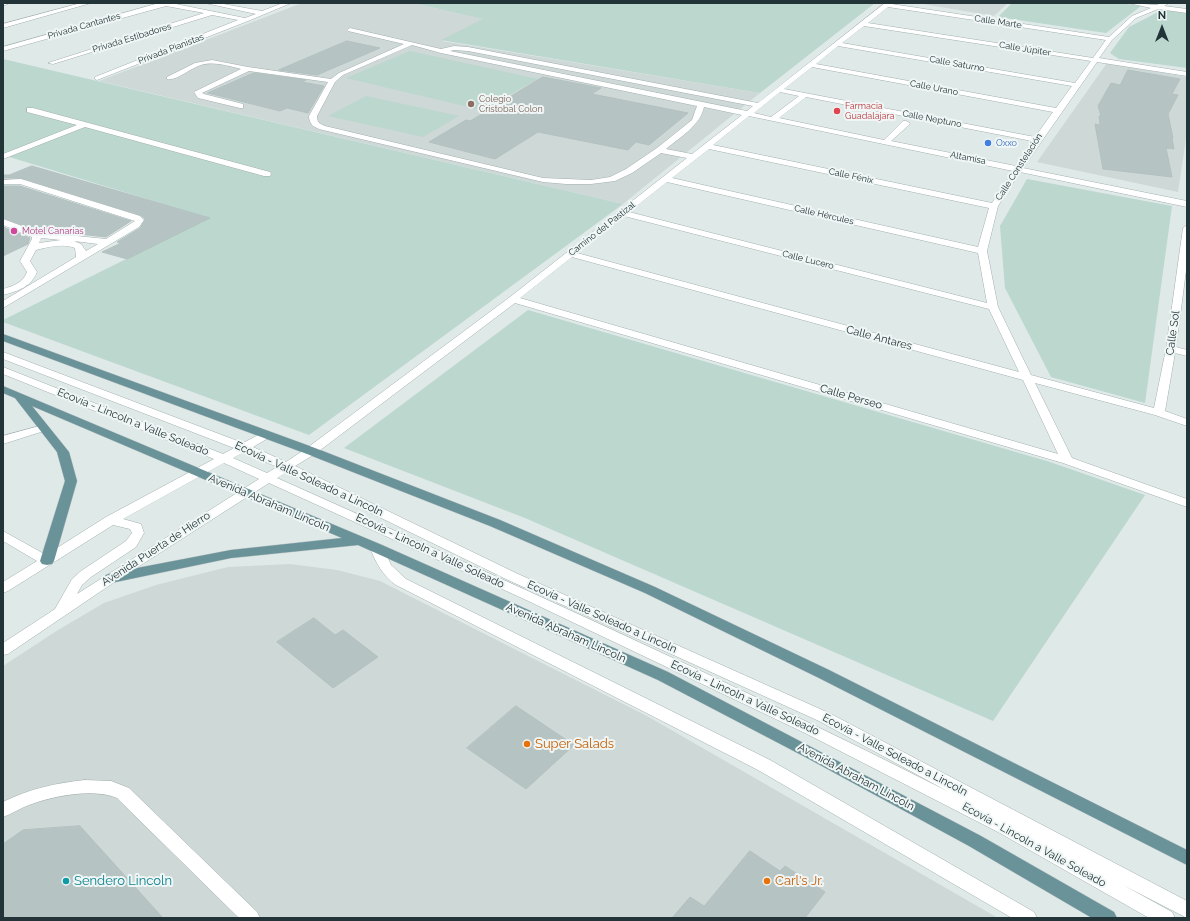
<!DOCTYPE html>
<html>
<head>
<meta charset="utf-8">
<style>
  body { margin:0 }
  #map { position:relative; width:1190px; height:921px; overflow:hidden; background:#dfe9e8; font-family:Raleway,sans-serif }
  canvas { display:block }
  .frame { position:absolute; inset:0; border:4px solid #223437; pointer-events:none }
  .north { position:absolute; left:1142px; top:8px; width:40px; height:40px; -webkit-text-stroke:3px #eff6f5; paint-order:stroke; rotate:0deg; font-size:11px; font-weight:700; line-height:16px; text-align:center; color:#223437 }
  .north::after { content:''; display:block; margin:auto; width:14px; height:18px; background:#223437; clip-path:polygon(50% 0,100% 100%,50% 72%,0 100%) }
</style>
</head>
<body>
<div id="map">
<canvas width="1190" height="921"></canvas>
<div class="frame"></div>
<div class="north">N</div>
</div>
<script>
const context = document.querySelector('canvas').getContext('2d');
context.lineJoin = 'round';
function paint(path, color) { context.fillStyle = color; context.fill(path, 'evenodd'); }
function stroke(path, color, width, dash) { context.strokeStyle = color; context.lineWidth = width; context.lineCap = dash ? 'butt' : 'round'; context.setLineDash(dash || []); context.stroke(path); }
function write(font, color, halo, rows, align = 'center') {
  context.font = font + ' Raleway,sans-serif'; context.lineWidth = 4; context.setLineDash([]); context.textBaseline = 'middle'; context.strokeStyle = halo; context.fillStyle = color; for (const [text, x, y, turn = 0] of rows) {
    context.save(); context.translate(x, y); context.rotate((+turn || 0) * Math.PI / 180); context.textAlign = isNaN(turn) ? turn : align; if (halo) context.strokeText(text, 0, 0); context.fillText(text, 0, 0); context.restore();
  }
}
const built = new Path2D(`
  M302,3H413L484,19L442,41L760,93L623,204L99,81Z
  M917,3H1008L994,16Z
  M1107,63L1187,77V132L1178,192L1037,162Z
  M290,564L337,570L380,581L647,716L998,918H3V666L58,630L104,603L156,585L228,567Z`);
const green = new Path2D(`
  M413,3H875L760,93L441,40L483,19Z
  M1012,3H1121L1141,6L1106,33L998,17Z
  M1164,9L1187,13V68L1119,59L1110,53L1129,27Z
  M410,51L538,79L481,110L346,78Z
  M3,59L623,204L309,435L3,322V320L209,218L3,155Z
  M366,96L459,116L423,137L328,116Z
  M1027,179L1172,206L1145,403L1051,377L1005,288L1000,226Z
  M528,310L1050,462L1145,495L993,721L525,518L344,448Z`);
const building = new Path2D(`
  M347,41L380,48L317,75L279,70Z
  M1128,70L1180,79L1172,94L1178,95L1168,114L1173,138H1172L1174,149L1166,148L1172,177L1103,169L1095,124L1100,125L1099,116H1101L1098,106L1111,83L1120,85Z
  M254,73L306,80L302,82L324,86L308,113L287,108L280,111L208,93Z
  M543,77L601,88L592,94L688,113L649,145L636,142L628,150L538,132L495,159L429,142L466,120L470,121Z
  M32,166L210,218L127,259L102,252L121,243L117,242L140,228L145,219L140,215L21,178H3V175H9Z
  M3,186H20L131,221L106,237L53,231H38L3,218Z
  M3,227L30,238L28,244L3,256Z
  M314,618L335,635L343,630L378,657L333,688L277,642Z
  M516,706L574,745L526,789L467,748Z
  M80,826L163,918H3V844L23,830Z
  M750,851L780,871L785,866L825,892L805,918H672L690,897L704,906Z`);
const minor = new Path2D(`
  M3,3H10L3,6Z
  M81,3H91L3,28V24Z
  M159,3H171L245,18L256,14L205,3H218L262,11L283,3H291L248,21L97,80L95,79V77L238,20L212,15L53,64L48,63L204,13L166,6L3,51V47Z
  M885,3L1109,37L1132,16L1151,8L1128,3L1157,5L1161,3H1169L1164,6L1187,9V13L1158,9L1136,18L1112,40L1099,58L1187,72V76L1097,62L1023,168L1187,201V207L1020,172L998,206L987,251L998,307L1031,375L1154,408L1166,349L1183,228L1187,225V263L1176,347L1187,350V356L1175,353L1165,411L1187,419V426L1155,415L1035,383L1072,458L1187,499V507L1063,463L515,303L315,454L295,466L518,574L829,713L1187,901V918L1123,885L1172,912L1175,918H1149L998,832L805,733L524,599L269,483L116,581L8,654L3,655V643L55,609L72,579L81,571L126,541L132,533L130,529L113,525L8,591L3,593V582L37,561L3,541V531L46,555L106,517L214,459L3,374V367L223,454L234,448L3,359V352L243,443L262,433H270L272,435L270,437L253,447L286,462L307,448L510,297L687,158L661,153L632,173L615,181L591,184H566L543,182L323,130C315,128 309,125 309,116L328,82L249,71L202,93L204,94L243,104V108H240L198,98L194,92L241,69C229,66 214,61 201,65C190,68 177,81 167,79V77L195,63L212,60L248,67L331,79L339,73L404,44L348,31L347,30L350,28L441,49L454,46L468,47L758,103ZM888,7L1106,40L1093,58L868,23ZM864,26L1091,61L1075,83L842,43ZM412,45L441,53L697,106L692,120L657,148L626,169L610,177L591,180L543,178L325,126C320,124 317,123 317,116L335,82L343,75ZM838,46L1072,86L1056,108L816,64ZM454,50L468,51L753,106L747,111L450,51ZM812,67L1053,112L1035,137L784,89ZM780,92L799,96L771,117L754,113ZM806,97L1032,141L1016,166L891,141L909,125L910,123L906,121H903L884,140L779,118ZM704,107L742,115L692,154L666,149C680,137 700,126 704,107ZM749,116L1013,171L992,203L713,145ZM709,149L989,208L978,247L672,178ZM667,182L978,253L987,303L629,212ZM624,216L989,309L1019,372L577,253ZM572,257L1023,380L1058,454L520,298ZM244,452L277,467L267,473L233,458ZM224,463L259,479L77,594L82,585L91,577L136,547L144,533L141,524L123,519ZM287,472L508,580L819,721L949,792C728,680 503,579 277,478Z
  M27,108H33L270,172L271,174L270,176H264L85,127L3,159V154L77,125L27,112Z
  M21,179L140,216L144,220L139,227L3,308V301L76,257L75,248C63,243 48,247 36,250L30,261L37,272C31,287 18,291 3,295V289C13,286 23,283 27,272L20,261L32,239V237L3,225V219L38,232L106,239L135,221L20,184H3V180ZM41,238L61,240L39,243ZM74,241L98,244L86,251L81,244Z
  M43,425L47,426L49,428L47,430L3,444V436Z
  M377,544L382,545L391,565L406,579L770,760L1034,912L1037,918H1012L758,770L396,585C383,576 376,563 370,548L372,545Z
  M85,780L111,781L129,788L257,912L260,918H239L117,798C93,788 53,796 29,805C20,808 12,814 3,817V802C29,789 56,783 85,780Z`);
const major = new Path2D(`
  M3,334L315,448L500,520L655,587L829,670L1187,850V865L819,678L645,593L490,526L307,454L3,341Z
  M3,386L382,545L668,672L981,836L1114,912L1117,918H1092L969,846L809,759L658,680L358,545L231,558L111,583L106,581L104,578L106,575L111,573L231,550L342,538L32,406L69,452L77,481L54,561L52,564L47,565L42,564L40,561L65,481L57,452L15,398L3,393Z`);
const markers = [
  [471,104,4,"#8d6e63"],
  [837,111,4,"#e0444e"],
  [988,143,4,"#3f7fe0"],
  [14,231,4,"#d1479c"],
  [527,744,4,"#e8710a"],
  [66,881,4,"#0f9aa8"],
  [767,881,4,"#e8710a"]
];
const farStreetnames = [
  ["Calle Marte",998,22,9],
  ["Privada Cantantes",84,26,-16],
  ["Privada Estibadores",132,38,-17],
  ["Privada Pianistas",171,49,-21],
  ["Calle Júpiter",1025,49,9],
  ["Calle Saturno",957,64,10],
  ["Calle Urano",934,88,11],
  ["Calle Neptuno",932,119,11],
  ["Altamisa",968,158,11],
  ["Calle Constelación",1019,167,-57],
  ["Calle Fénix",851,176,12],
  ["Calle Hércules",824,215,13],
  ["Camino del Pastizal",602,229,-38],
  ["Calle Lucero",808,260,14]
];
const farEducationnames = [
  ["Colegio",479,99],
  ["Cristobal Colon",479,109]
];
const farHealthnames = [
  ["Farmacia",845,106],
  ["Guadalajara",845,116]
];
const farShopnames = [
  ["Oxxo",996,143]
];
const farHotelnames = [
  ["Motel Canarias",22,231]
];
const streetNames = [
  ["Calle Sol",1173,333,-82],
  ["Calle Antares",879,338,15],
  ["Calle Perseo",851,397,16],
  ["Ecovía - Lincoln a Valle Soleado",133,422,22],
  ["Ecovía - Valle Soleado a Lincoln",309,479,25],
  ["Avenida Abraham Lincoln",269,503,23],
  ["Avenida Puerta de Hierro",156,549,-33],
  ["Ecovía - Lincoln a Valle Soleado",430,551,25],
  ["Ecovía - Valle Soleado a Lincoln",602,617,24],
  ["Avenida Abraham Lincoln",566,633,24],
  ["Ecovía - Lincoln a Valle Soleado",745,698,25],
  ["Ecovía - Valle Soleado a Lincoln",895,755,28],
  ["Avenida Abraham Lincoln",856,777,28],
  ["Ecovía - Lincoln a Valle Soleado",1034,845,29]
];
const nearFoodnames = [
  ["Super Salads",535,744],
  ["Carl's Jr.",775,881]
];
const nearCulturenames = [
  ["Sendero Lincoln",74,881]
];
paint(built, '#ced8d7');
paint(green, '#bbd7ce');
paint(building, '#b5c3c2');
stroke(building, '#b3c1c1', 1);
stroke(minor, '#a3afaf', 1);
stroke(major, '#c1c6c7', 1);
paint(minor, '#fff');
paint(major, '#699399');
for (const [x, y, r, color] of markers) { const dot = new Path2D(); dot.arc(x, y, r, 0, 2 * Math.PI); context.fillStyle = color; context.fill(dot); stroke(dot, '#eff6f5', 1.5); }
write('9px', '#223437', '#eff6f5', farStreetnames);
write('9px', '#785e54', '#eff6f5', farEducationnames, 'left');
write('9px', '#be3a42', '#eff6f5', farHealthnames, 'left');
write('9px', '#366cbe', '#eff6f5', farShopnames, 'left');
write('9px', '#b23c85', '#eff6f5', farHotelnames, 'left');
write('11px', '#223437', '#eff6f5', streetNames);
write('13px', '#c56008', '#eff6f5', nearFoodnames, 'left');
write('13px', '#0d838f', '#eff6f5', nearCulturenames, 'left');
</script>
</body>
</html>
